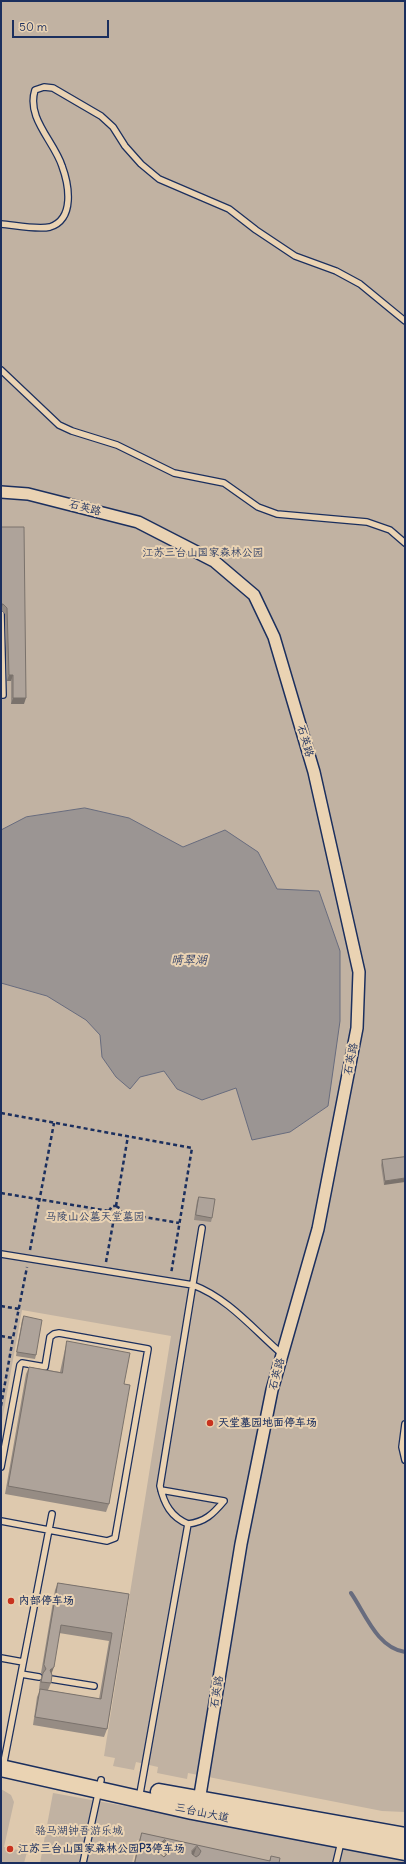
<!DOCTYPE html>
<html>
<head>
<meta charset="utf-8">
<style>
  body { margin:0 }
  #map { position:relative; width:406px; height:1864px; overflow:hidden; background:#dec9ae; font-family:Delius,sans-serif }
  canvas { display:block }
  .frame { position:absolute; inset:0; border:2px solid #1b2f5e; pointer-events:none }
  .scale { position:absolute; left:12px; top:20px; width:97px; height:18px; box-sizing:border-box; border:2px solid #1b2f5e; border-top:0; padding-left:5px; font-size:12px; line-height:14px; white-space:nowrap; color:#1b2f5e; -webkit-text-stroke:3px #ead3b3; paint-order:stroke }
</style>
</head>
<body>
<div id="map">
<canvas width="406" height="1864"></canvas>
<div class="frame"></div>
<div class="scale">50 m</div>
</div>
<script>
const context = document.querySelector('canvas').getContext('2d');
context.lineJoin = 'round';
function paint(path, color) { context.fillStyle = color; context.fill(path, 'evenodd'); }
function stroke(path, color, width, dash) { context.strokeStyle = color; context.lineWidth = width; context.lineCap = dash ? 'butt' : 'round'; context.setLineDash(dash || []); context.stroke(path); }
function write(font, color, halo, rows, align = 'center') {
  context.font = font + ' Delius,"LXGW WenKai TC",sans-serif'; context.lineWidth = 4; context.setLineDash([]); context.textBaseline = 'middle'; context.strokeStyle = halo; context.fillStyle = color; for (const [text, x, y, turn = 0] of rows) {
    context.save(); context.translate(x, y); context.rotate((+turn || 0) * Math.PI / 180); context.textAlign = isNaN(turn) ? turn : align; if (halo) context.strokeText(text, 0, 0); context.fillText(text, 0, 0); context.restore();
  }
}
const green = new Path2D(`
  M1,1H405V1812L382,1811L188,1773L187,1779L157,1773L158,1767L136,1762L134,1770L113,1766L115,1758L104,1756L171,1336L22,1310L1,1426Z
  M1,1789L11,1795L14,1802L4,1847L27,1852L24,1863H1Z
  M53,1793L405,1857V1863H237L137,1840L132,1863H40Z`);
const water = new Path2D(`
  M85,808L129,818L183,847L225,830L258,852L277,889L319,891L340,951V1021L328,1106L290,1132L252,1140L236,1088L202,1100L177,1089L164,1071L140,1077L130,1089L116,1077L102,1057L100,1035L86,1020L47,996L1,983V830L26,817Z`);
const stream = new Path2D(`
  M351,1593C365,1613 377,1648 405,1652`);
const path = new Path2D(`
  M1,1113L192,1148L171,1274
  M1,1193L109,1211
  M116,1206L128,1136
  M116,1206L121,1209V1213
  M109,1211L112,1206H116
  M109,1211L110,1214L114,1218
  M121,1213L179,1223
  M114,1218L118,1217L121,1213
  M30,1250L54,1123
  M106,1262L114,1218
  M1,1306L19,1309
  M1,1336L13,1338L27,1267
  M1,1406L13,1338`);
const service = new Path2D(`
  M1,224C14,225 37,230 50,227C75,219 69,185 62,166C54,141 26,118 35,90L44,87L53,88L101,116L113,127L125,146L141,164L159,179L229,209L256,230L295,256L336,271L360,284L405,321
  M1,370L59,425L72,431L117,445L174,473L224,483L258,507L277,514L367,522L390,530L405,543
  M1,614L3,695H1
  M1,1254L193,1285C228,1298 254,1330 282,1354
  M405,1424L402,1447L405,1460
  M1,1467L20,1365L22,1363L45,1367L50,1337L54,1334L59,1333L148,1349L115,1538L107,1541L1,1521
  M161,1490L224,1501C213,1514 205,1522 188,1524
  M1,1658L23,1662
  M21,1674L39,1677
  M51,1679L94,1686
  M3,1767L52,1514
  M139,1799L188,1524C171,1517 164,1504 160,1486L202,1228
  M83,1863L101,1780
  M336,1863L341,1842`);
const minor = new Path2D(`
  M1,492L28,494L138,522L214,561L254,595L274,637L314,772L359,972L357,1028L318,1229L272,1390L241,1544L199,1801`);
const secondary = new Path2D(`
  M1,1768L192,1811L405,1852
  M159,1792L405,1836`);
const wall = new Path2D(`
  M1,527L24,704H11V681H7L5,614L1,610Z
  M405,1157L384,1185L381,1165L382,1160Z
  M199,1197L212,1218L211,1222L194,1220L197,1201Z
  M24,1316L36,1355L35,1359L16,1356L22,1320Z
  M67,1341L124,1384L109,1504L106,1512L5,1494L26,1374L29,1367L60,1372L65,1349Z
  M58,1583L129,1594L107,1729L104,1737L33,1725L37,1697L40,1690H39L40,1681L42,1675L41,1673L55,1590ZM59,1633L109,1641L99,1699L48,1690L51,1683V1673Z
  M142,1833L269,1861L271,1856L279,1863H134L138,1843ZM162,1851L165,1854L164,1857L159,1853Z`);
const shadedWall = new Path2D(`
  M1,604H3L1,610Z
  M9,675H13L11,681H7Z
  M13,698H26L24,704H11Z
  M405,1178V1182L384,1185L385,1181Z
  M54,1667L51,1675L50,1670Z
  M165,1840L162,1851L157,1854L161,1843Z
  M197,1846L193,1857L188,1861L192,1851Z`);
const building = new Path2D(`
  M1,527H24L26,698H13V675H9L7,608L3,604H1Z
  M405,1157V1178L385,1181L382,1160Z
  M199,1197L215,1199L212,1218L196,1215Z
  M24,1316L42,1320L36,1355L17,1352Z
  M67,1341L130,1353L124,1384L130,1385L109,1504L8,1486L29,1367L62,1373Z
  M58,1583L129,1594L107,1729L35,1717L40,1689L101,1699L112,1633L61,1625L54,1667L50,1670L52,1675L51,1683L41,1682L43,1673L46,1669L44,1665Z
  M142,1833L270,1861L271,1856L280,1858L279,1863H135ZM165,1840L169,1844L167,1854L164,1857L159,1853L161,1843ZM197,1846L201,1851L199,1855L196,1857L192,1854V1851Z`);
const markers = [
  [210,1423,4,"#c8321e"],
  [11,1601,4,"#c8321e"],
  [10,1849,4,"#c8321e"]
];
const streetNames = [
  ["石英路",85,508,14],
  ["石英路",305,741,73],
  ["石英路",351,1059,-79],
  ["石英路",277,1374,-75],
  ["石英路",217,1692,-81],
  ["三台山大道",202,1813,12]
];
const parkNames = [
  ["江苏三台山国家森林公园",203,553],
  ["马陵山公墓天堂墓园",95,1217],
  ["骆马湖钟吾游乐城",79,1831]
];
const poiNames = [
  ["天堂墓园地面停车场",218,1423],
  ["内部停车场",19,1601],
  ["江苏三台山国家森林公园P3停车场",18,1849]
];
const waterNames = [
  ["晴翠湖",189,961]
];
paint(green, '#c1b2a2');
paint(water, '#9b9593');
stroke(water, '#686c7e', 1);
stroke(stream, '#686c7e', 4);
stroke(service, '#1b2f5e', 8);
stroke(minor, '#1b2f5e', 14);
stroke(secondary, '#1b2f5e', 19);
stroke(path, '#1b2f5e', 2.5, [4, 3]);
stroke(service, '#ead3b3', 5.5);
stroke(minor, '#ead3b3', 11);
stroke(secondary, '#ead3b3', 16);
paint(wall, '#968c84');
paint(shadedWall, '#7a726c');
paint(building, '#aea39a');
stroke(building, '#7a726c', 1);
for (const [x, y, r, color] of markers) { const dot = new Path2D(); dot.arc(x, y, r, 0, 2 * Math.PI); context.fillStyle = color; context.fill(dot); stroke(dot, '#ead3b3', 1.5); }
write('11px', '#1b2f5e', '#ead3b3', streetNames);
write('11px', '#344368', '#ead3b3', parkNames);
write('bold 11px', '#1b2f5e', '#ead3b3', poiNames, 'left');
write('italic 12px', '#354369', '#ead3b3', waterNames);
</script>
</body>
</html>
